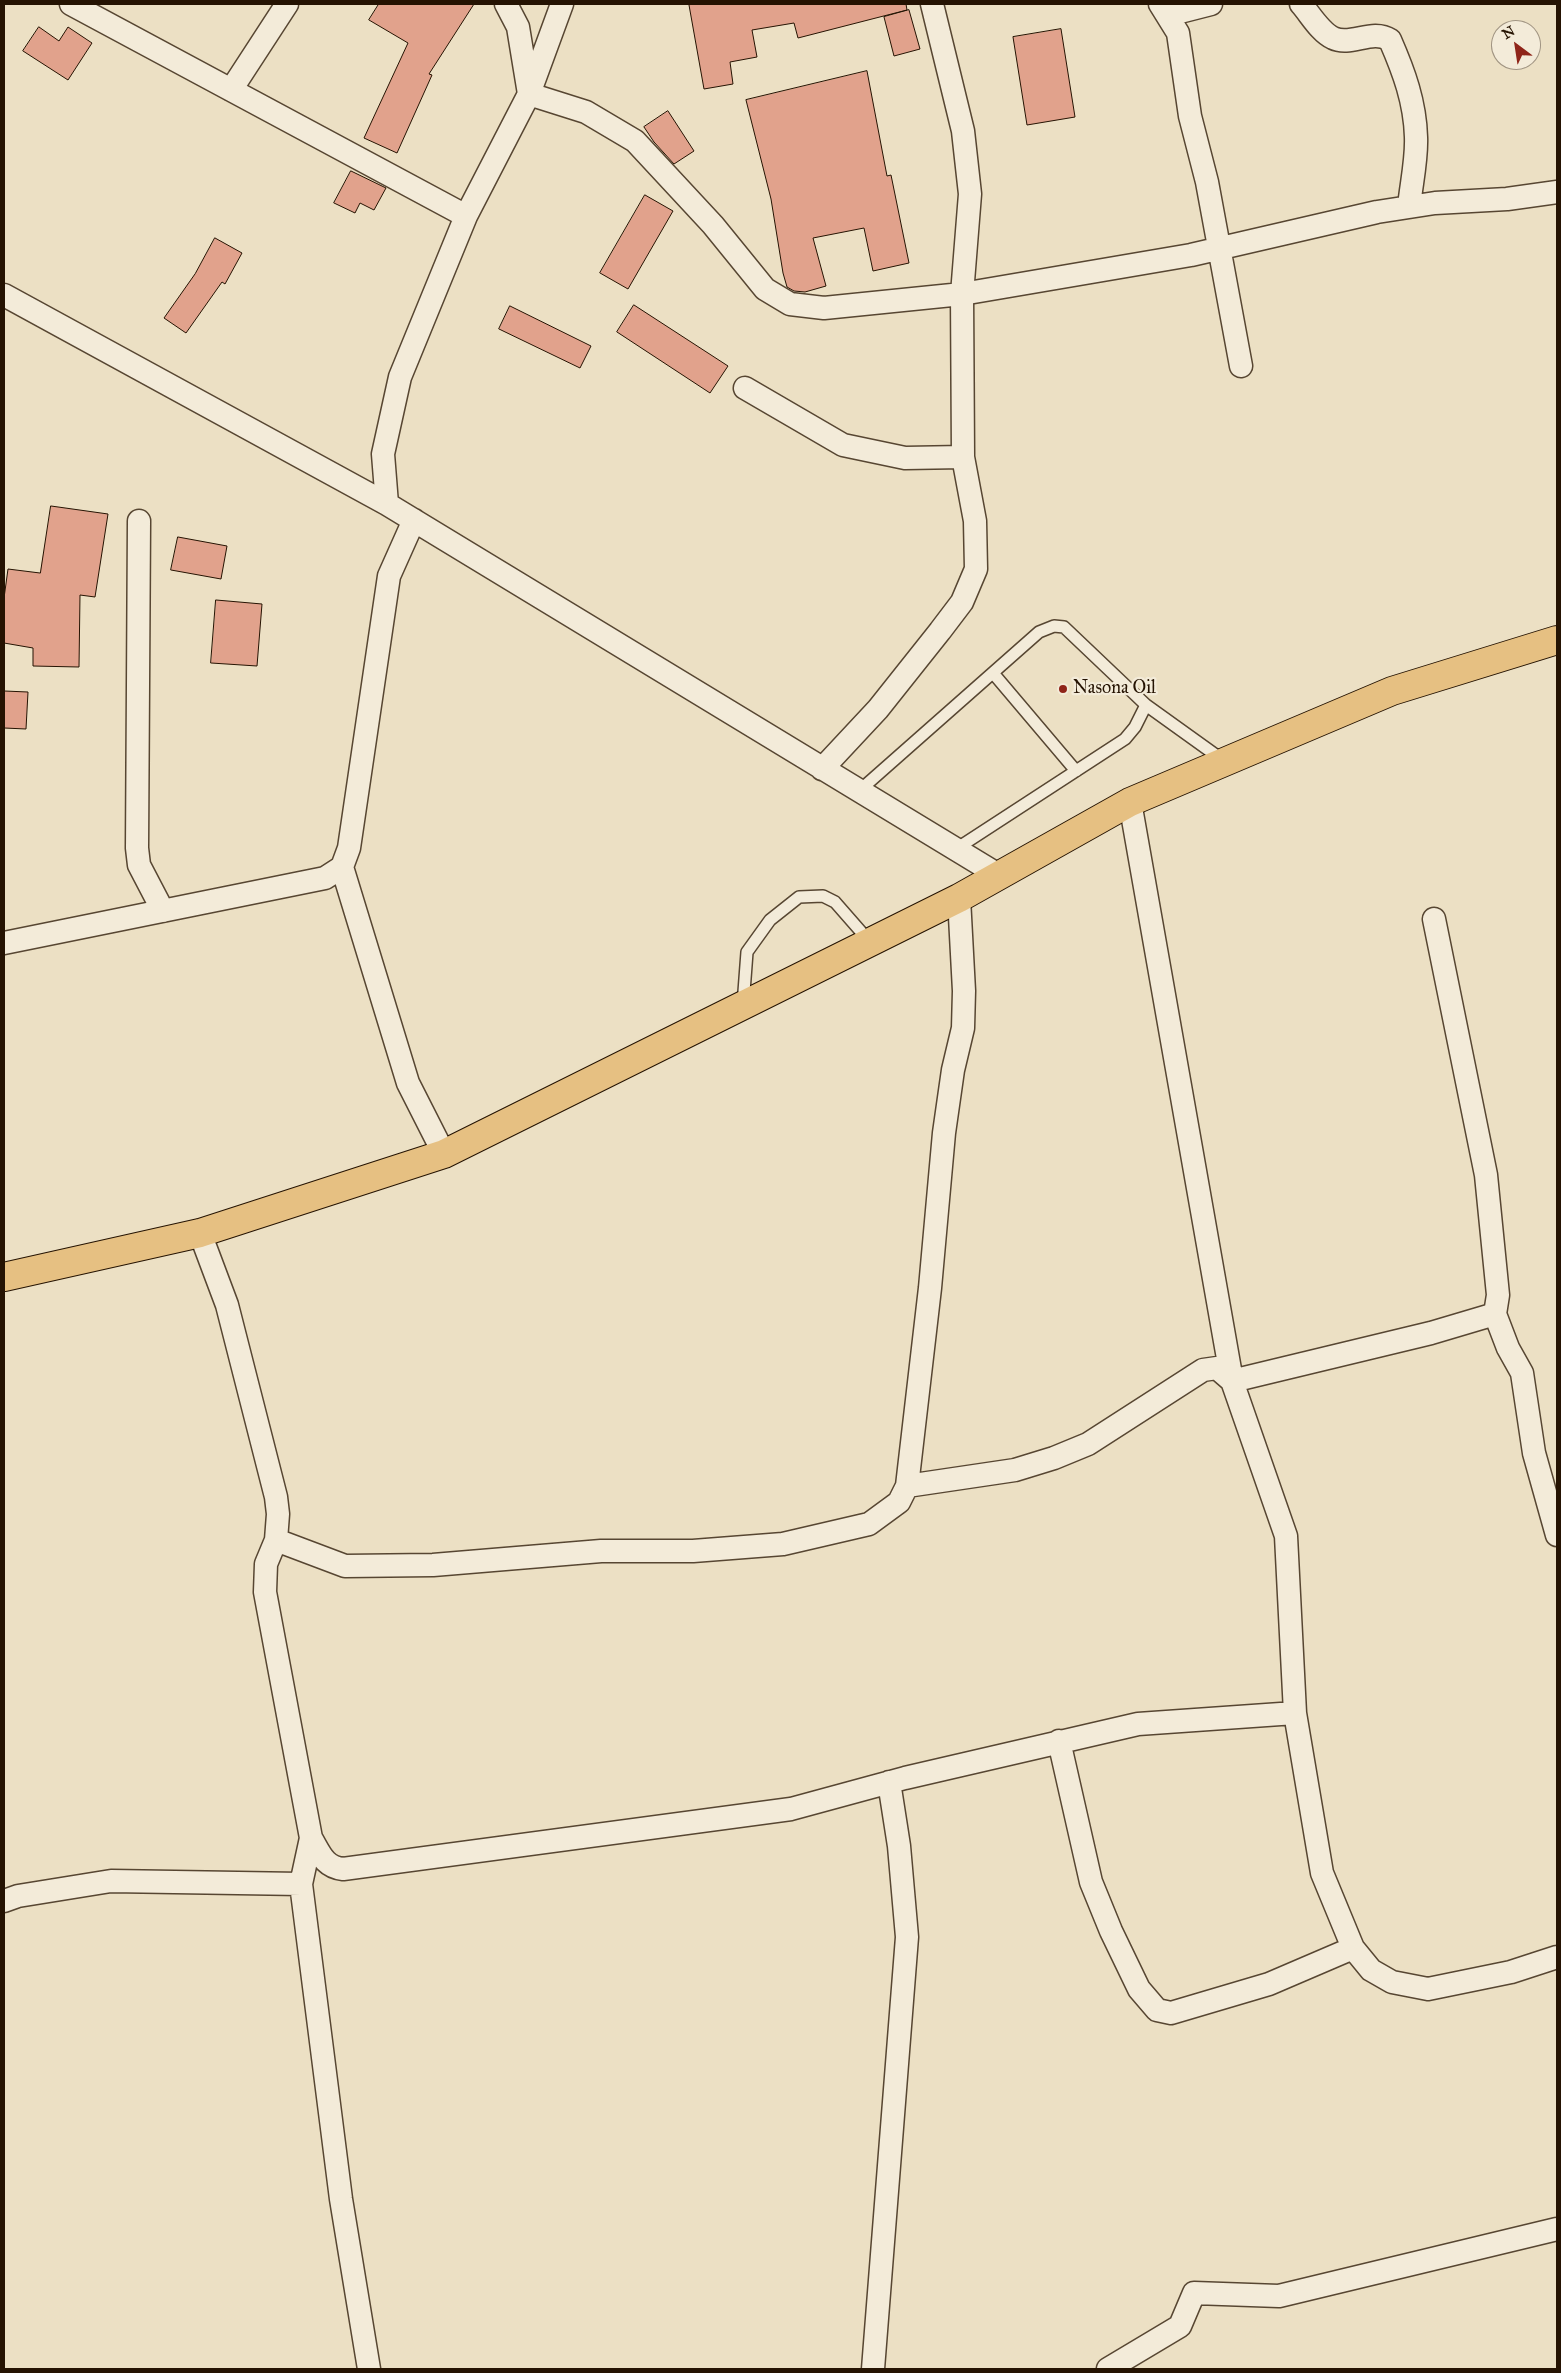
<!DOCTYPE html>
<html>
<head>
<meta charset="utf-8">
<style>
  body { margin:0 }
  #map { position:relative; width:1561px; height:2373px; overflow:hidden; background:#ece0c4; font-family:"IM FELL Great Primer",serif }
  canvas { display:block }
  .frame { position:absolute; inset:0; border:5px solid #251302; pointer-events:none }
  .north { position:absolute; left:1491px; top:20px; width:50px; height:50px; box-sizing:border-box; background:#f3ebd9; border:1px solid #a19583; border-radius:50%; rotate:329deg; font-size:14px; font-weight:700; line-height:20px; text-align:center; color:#251302 }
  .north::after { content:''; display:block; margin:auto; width:18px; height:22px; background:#8f2418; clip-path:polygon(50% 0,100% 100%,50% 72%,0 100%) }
</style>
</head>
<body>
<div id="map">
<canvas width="1561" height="2373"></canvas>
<div class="frame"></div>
<div class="north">N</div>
</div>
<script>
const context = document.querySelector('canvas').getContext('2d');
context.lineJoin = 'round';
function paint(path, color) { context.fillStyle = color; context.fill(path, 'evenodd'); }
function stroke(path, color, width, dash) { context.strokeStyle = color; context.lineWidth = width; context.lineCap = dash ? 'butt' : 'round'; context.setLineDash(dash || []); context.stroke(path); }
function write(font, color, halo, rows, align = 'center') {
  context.font = font + ' "IM FELL Great Primer",serif'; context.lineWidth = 4.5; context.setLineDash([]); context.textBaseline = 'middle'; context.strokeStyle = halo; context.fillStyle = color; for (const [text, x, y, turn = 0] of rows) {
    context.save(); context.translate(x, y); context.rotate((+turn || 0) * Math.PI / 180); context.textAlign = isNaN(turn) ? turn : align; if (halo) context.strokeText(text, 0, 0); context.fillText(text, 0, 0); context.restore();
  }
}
const building = new Path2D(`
  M379,4H474L429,74L432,75L397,153L364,138L408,43L369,20Z
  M699,4H906L907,10L798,38L794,23L752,30L757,57L730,62L733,84L704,89L689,5Z
  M909,10L920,49L894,56L884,17Z
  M39,27L59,41L68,27L92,43L68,80L23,51Z
  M1061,29L1075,117L1027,125L1013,37Z
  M867,71L887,176L891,175L909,263L873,271L864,228L813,238L826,286L805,292L794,291L787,287L783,273L771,199L746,100Z
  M668,111L694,151L674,164L654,142L644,127Z
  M351,171L386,188L374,210L360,203L355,213L334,203Z
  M645,195L673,211L628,289L600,273Z
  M215,238L242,253L225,284L222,282L186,333L164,318L195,274Z
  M634,305L728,366L710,393L617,332Z
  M510,306L591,346L580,368L499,329Z
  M51,506L108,514L95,597L80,595L79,667L33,666V648L4,643V598L8,569L40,573Z
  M178,537L227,546L221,579L171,570Z
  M216,600L262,604L257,666L211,663Z
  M4,691L28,692L26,729L4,728Z`);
const lane = new Path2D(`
  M993,673L1076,771
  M859,791L1039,632L1054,626L1064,627L1146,705
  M956,849L1125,739L1135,727L1146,705L1224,761
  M743,1005L747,952L770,920L799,897L823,896L835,902L870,942`);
const street = new Path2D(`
  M71,4L466,216
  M506,4L518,27L529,94L586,112L635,141L713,225L765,289L790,304L824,308L962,294L1191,255L1377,212L1435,203L1507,199L1557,192
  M1160,4L1178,33L1190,116L1207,182L1241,366
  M1301,4C1310,14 1320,32 1333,38C1351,47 1372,28 1390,40C1404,72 1415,102 1416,137C1417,160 1411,185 1409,207
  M1168,15L1211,4
  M231,90L287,4
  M4,295L387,504L1000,876
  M745,388L843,445L905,458L963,457
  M387,504L383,454L400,377L466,216L529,94L562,4
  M139,521L137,848L139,865L163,911
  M822,769L878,709L940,631L962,602L976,569L975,521L963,457L962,294L970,194L963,131L932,4
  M1130,802L1232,1381L1286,1536L1295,1713L1322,1873L1353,1948L1371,1970L1392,1982L1428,1989L1511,1972L1557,1957
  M342,867L408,1083L444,1154
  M1434,919L1486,1175L1498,1295L1495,1314
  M4,943L325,878L342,867L349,848L389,576L414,520
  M200,1233L227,1305L276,1497L278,1514L276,1540L266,1564L265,1592L311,1838C320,1853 324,1867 343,1869L791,1809L905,1778L1138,1724L1295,1713
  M907,1486L1015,1470L1054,1458L1088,1444L1203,1370L1217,1368L1232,1381L1431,1333L1495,1314L1508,1348L1522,1373L1534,1453L1557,1535
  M276,1540L345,1566L433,1565L601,1551H693L783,1544L869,1524L899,1502L907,1486L930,1288L944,1133L953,1070L963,1028L964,991L959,898
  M1059,1741L1091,1882L1111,1931L1139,1989L1157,2010L1171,2013L1269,1984L1353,1948
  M311,1838L301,1884L341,2199L369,2369
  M4,1901L18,1896L111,1881L301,1884
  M873,2369L907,1937L899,1846L889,1782
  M1108,2369L1180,2326L1194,2293L1279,2296L1557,2229`);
const primary = new Path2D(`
  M4,1277L200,1233L444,1154L959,898L1130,802L1392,691L1557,640`);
const markers = [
  [1063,689,5,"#8f2418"]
];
const poiNames = [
  ["Nasona Oil",1073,689]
];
paint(building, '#e1a28c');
stroke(building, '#251302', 1);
stroke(lane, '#574632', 14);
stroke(street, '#574632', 25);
stroke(primary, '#251302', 30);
stroke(lane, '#f3ebd9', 11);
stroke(street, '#f3ebd9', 22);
stroke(primary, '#e6c082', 28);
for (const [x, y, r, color] of markers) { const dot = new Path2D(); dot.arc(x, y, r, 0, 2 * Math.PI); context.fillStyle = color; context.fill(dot); stroke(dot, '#f3ebd9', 2); }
write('18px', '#251302', '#f3ebd9', poiNames, 'left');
</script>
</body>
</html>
